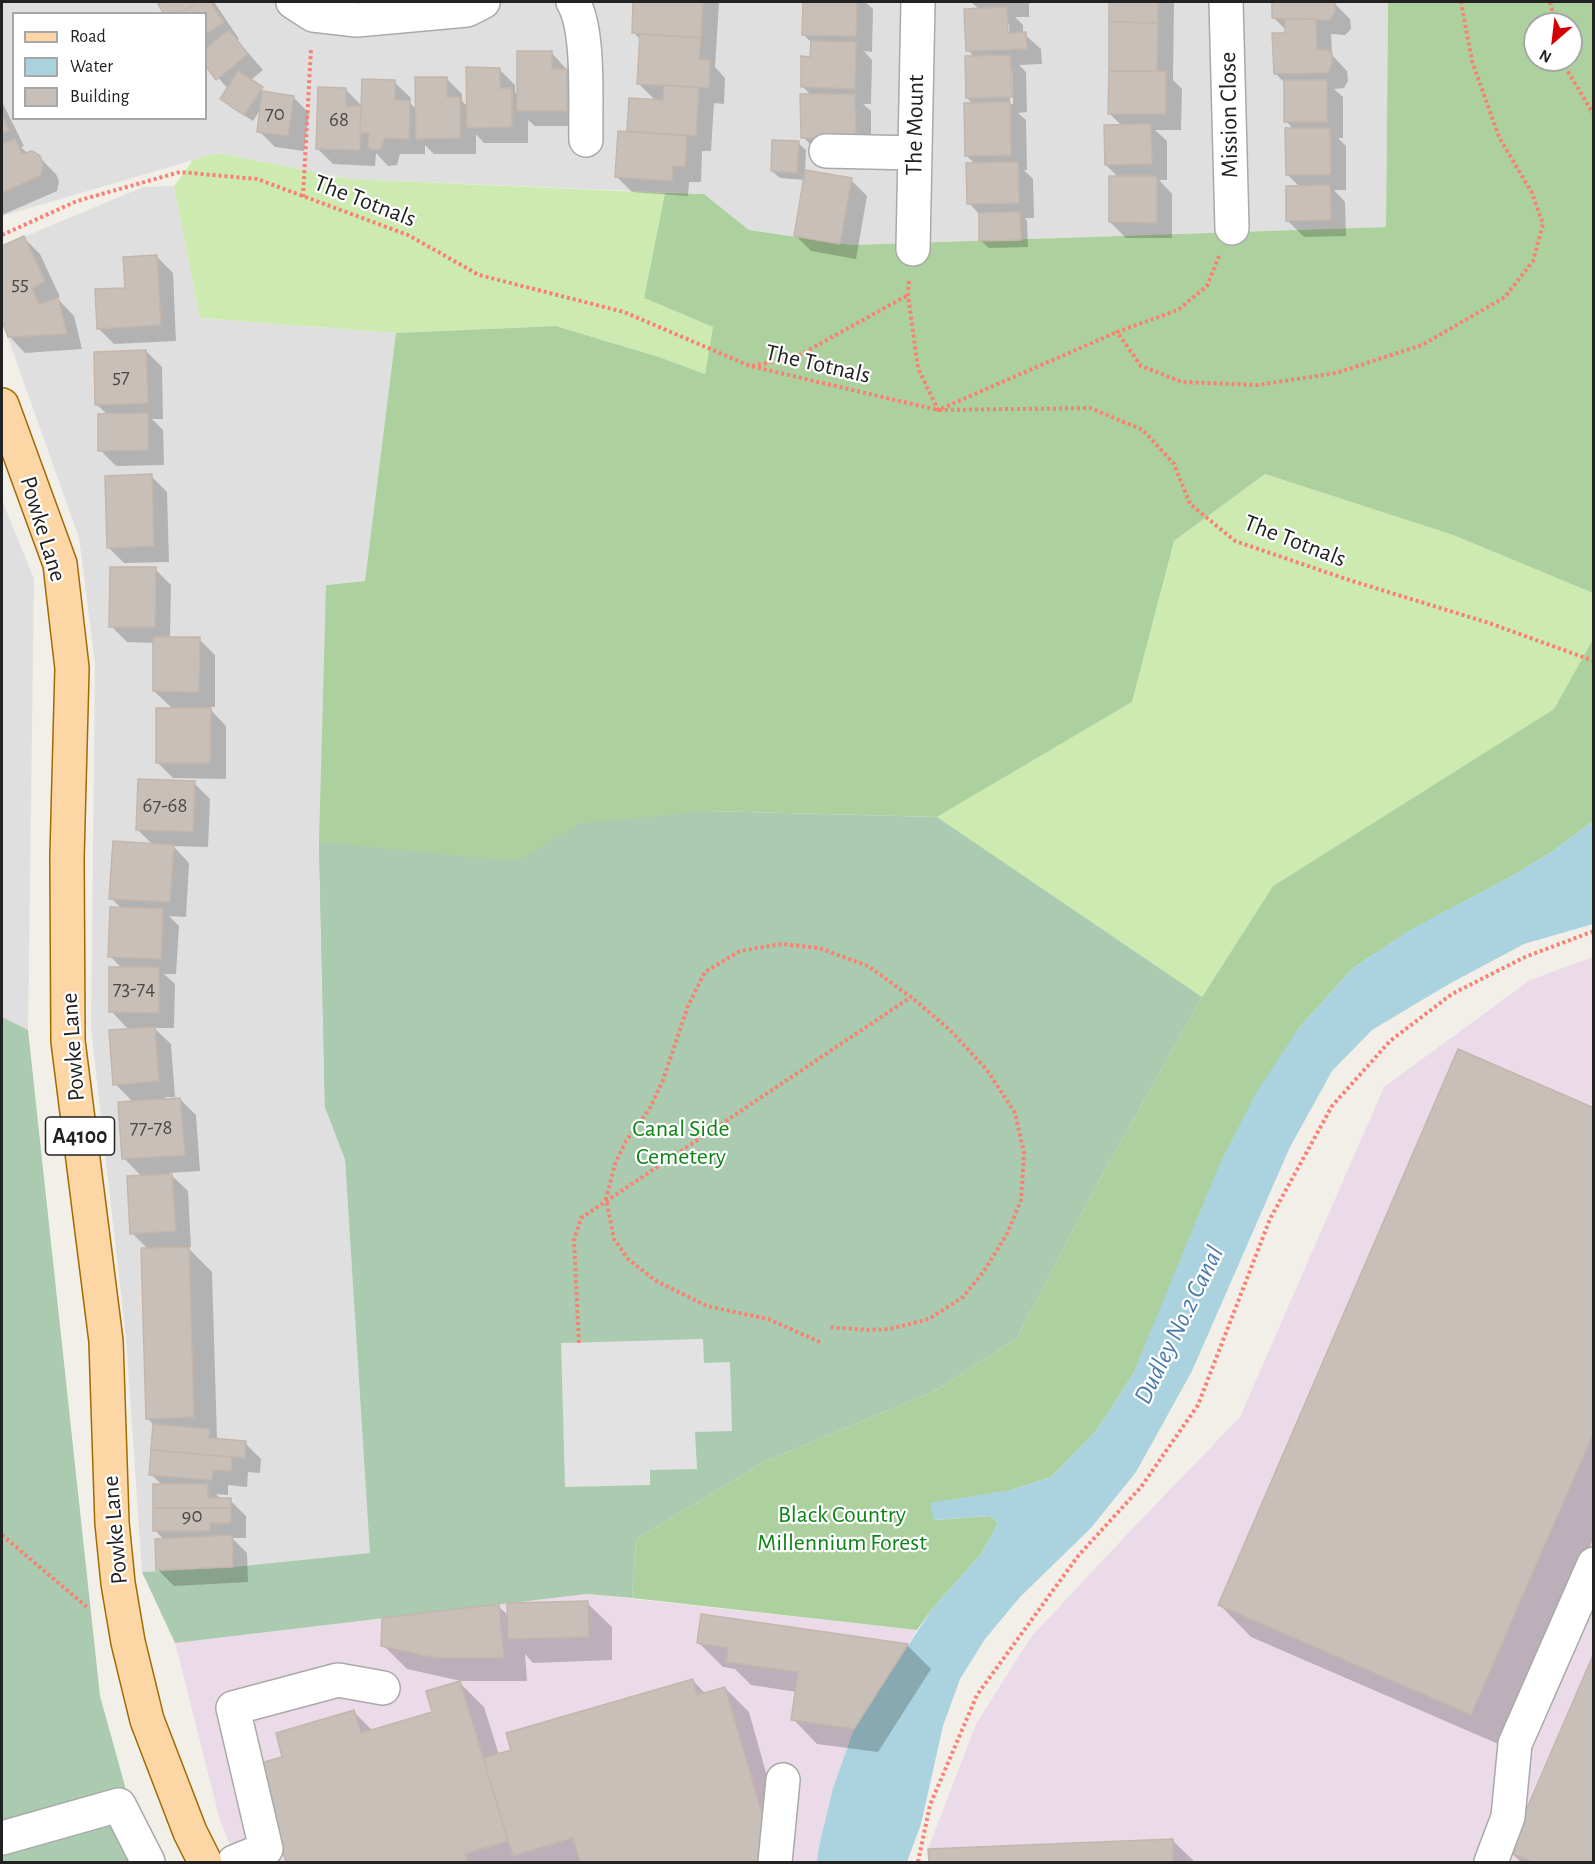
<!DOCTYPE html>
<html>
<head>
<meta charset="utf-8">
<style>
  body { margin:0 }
  #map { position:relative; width:1595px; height:1864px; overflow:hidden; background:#f2efe9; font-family:"Alegreya Sans",sans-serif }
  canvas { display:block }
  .frame { position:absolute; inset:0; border:3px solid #222; pointer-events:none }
  .legend { position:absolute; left:12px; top:12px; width:195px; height:108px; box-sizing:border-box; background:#fff; border:2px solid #a7a7a7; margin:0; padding:8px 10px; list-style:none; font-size:18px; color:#222 }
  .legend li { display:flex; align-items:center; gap:12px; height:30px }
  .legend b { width:30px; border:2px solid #a7a7a7 }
  .north { position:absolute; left:1523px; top:12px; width:60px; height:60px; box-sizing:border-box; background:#fff; border:2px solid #a7a7a7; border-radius:50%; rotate:208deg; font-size:16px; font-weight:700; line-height:24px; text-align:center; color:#222 }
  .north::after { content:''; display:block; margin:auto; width:21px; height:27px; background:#d40000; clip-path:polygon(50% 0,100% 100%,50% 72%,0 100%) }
</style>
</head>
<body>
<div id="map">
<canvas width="1595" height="1864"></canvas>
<div class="frame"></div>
<ul class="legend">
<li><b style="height:8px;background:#fcd6a4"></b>Road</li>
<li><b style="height:16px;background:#aad3df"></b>Water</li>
<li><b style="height:16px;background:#c7bfb8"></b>Building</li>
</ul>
<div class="north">N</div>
</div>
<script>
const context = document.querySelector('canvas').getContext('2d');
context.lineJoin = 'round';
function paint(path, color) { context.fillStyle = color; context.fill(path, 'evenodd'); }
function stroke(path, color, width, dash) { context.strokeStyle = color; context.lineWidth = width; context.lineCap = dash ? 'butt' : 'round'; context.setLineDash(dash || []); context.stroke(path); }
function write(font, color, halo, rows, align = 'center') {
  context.font = font + ' "Alegreya Sans",sans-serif'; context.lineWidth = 4.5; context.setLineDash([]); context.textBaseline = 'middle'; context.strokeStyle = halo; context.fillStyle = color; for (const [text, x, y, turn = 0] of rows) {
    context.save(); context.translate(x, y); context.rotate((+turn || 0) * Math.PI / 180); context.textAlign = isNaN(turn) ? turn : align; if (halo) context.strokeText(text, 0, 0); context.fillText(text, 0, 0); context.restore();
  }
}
const residential = new Path2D(`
  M2,2H1388L1386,227L851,245L749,230L704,194L349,179L218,153L2,216ZM14,14H206V118H14Z
  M174,186L200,318L396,333L365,581L326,585L325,1107L345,1159L371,1553L233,1567L142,1572L126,1338L91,1029L95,663L79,538L2,321V246L143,187Z
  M2,500L34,579L28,1030L2,1017Z`);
const industrial = new Path2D(`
  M1593,957V1862H929L928,1849L976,1724L1031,1637L1133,1528L1240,1417L1384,1087L1530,980Z
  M587,1594L917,1630L854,1729L833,1788L819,1846L817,1862H237L220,1820L175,1643Z`);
const grass = new Path2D(`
  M218,153L349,179L665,193L644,298L713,327L705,374L659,357L556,326L396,333L200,318L174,186L193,160Z
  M1265,474L1453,535L1593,593V639L1554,709L1273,886L1202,997L937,817L1132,702L1174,541Z`);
const forest = new Path2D(`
  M1388,2H1592L1593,593L1453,535L1265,474L1174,541L1132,702L937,817L708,811L345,1159L325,1107L319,842L326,585L365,581L396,333L556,326L659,357L705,374L713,327L644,298L665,193L704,194L749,230L851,245L1386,227ZM1535,24H1571V60H1535Z
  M1593,639V821L1553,851L1510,877L1409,931L1353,968L1298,1029L1133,1374L1097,1430L1051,1477L1011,1490L934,1520L990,1516L998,1523L982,1553L932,1609L917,1630L632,1598L636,1539L764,1462L935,1391L1017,1338L1094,1190L1202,997L1273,886L1554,709Z`);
const cemetery = new Path2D(`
  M708,811L937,817L1202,997L1094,1190L1017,1338L935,1391L764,1462L636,1539L632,1598L587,1594L175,1643L142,1572L233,1567L370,1553L345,1159L325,1107L319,842L517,861L580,823Z
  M2,1017L28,1030L100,1696L146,1862H2Z`);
const parking = new Path2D(`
  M703,1339L704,1363L730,1362L732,1431L695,1432L697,1469L650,1470V1485L565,1487L561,1343Z`);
const water = new Path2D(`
  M1593,821V924L1524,944L1449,984L1372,1030L1332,1071L1290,1147L1192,1371L1136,1472L1091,1528L1020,1597L985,1639L960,1679L943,1726L921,1824L907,1862H817L819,1846L833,1788L854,1729L932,1609L982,1553L998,1523L990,1516L934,1520L930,1503L1011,1490L1051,1477L1097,1430L1133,1374L1220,1163L1256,1093L1298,1029L1353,968L1408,931L1510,877L1553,851Z`);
const shadow = new Path2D(`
  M164,2H214L239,39L237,40L263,70L250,81L268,94L293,97L309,113L304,151L275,147L259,131L262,107L253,121L229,106L222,98L228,89L206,63V14L160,4Z
  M635,2H719L715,67L725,78L724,104L714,103L711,151H702L701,182H689L688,196L632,192L616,176L628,133L631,99L656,101L638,83L641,40L633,32Z
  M804,2H865L873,9L872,52L864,51L872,60L871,104H863L871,111V153H819L803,137L812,96L802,86L812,58V43L803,34Z
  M971,2H1029V17H1015L1023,25V33L1041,49L1042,64L1019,65L1026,72L1027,112L1018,113L1026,120L1027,170H1024L1033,179L1034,218H1025L1027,221L1028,247L989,248L981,241L980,215L969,203L975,164L966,155L974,105L967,98L974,57L968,50L980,10ZM1006,24H1009L1010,40H1007ZM1009,71H1012L1013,104H1010Z
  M1111,2H1174L1173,80L1182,89L1181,130H1155L1167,141V180H1159L1172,194V238H1126L1110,222L1119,178L1106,165L1122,126L1109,113Z
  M1274,2H1333L1350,19L1351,29L1345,35L1331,34L1332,55L1347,71L1348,81L1344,88L1334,89L1343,97V138H1338L1346,146V190H1334L1345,202L1346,236L1304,237L1288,221L1300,187L1287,174L1294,130L1286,121V84L1275,73L1286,34V30L1274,18Z
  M551,52L582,87V126H535L528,120V143H484L476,134V154H434L425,145V154H400L397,165L388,166L376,153L375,166L333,164L317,148L345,89L363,107L394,82L411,98L410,103L417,110L446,78L462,94V101L468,107L499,69L515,85V92L519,96Z
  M2,102L24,146L21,147L28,154L39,157L56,174L59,181L57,191L2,215Z
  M798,143L806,150L805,172L851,180L867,196L856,259L811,251L795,235L805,180L780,178L772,171Z
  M24,238L40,254L60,297L57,298L74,316L82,349L25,353L9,336L2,316V248Z
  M157,257L173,273L176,341L114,344L98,328L126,289Z
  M146,351L162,367L163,419H152L163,430L164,465L116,466L100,450L108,415L97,405Z
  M151,476L167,492L169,562L124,563L108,547Z
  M155,569L171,585L170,639H199L215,655V707H208L226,726V779L173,778L157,762L173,709L154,691L155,643L127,642L111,626Z
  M194,783L210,799L208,847L173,846L189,863L186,917L169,916L179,926L176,974H164L175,984L174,1028H154L171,1044L175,1097H165L166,1100L180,1099L196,1115L200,1171L169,1173L188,1191L191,1247H187L212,1272L217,1439L219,1440L245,1443L261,1459L260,1473L248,1472L247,1487L228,1485V1495L216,1494L222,1500H230L246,1516V1538H232L247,1553L248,1582L174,1586L158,1570L164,1540L155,1530L162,1485L151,1474L155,1426L147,1418L148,1249L132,1233L142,1177L124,1158L133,1102L115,1084L129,1030L111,1011L122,968L110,956L122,909L111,898L153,845L138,830Z
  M1594,1109V1537L1503,1746L1251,1637L1220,1605Z
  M587,1603L612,1627V1660L533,1663L525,1654L527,1681H461L407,1669L383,1645L498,1606L509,1616Z
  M699,1643L907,1645L931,1669L878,1752L817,1744L793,1719L797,1692L751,1685L735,1669L723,1667Z
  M1594,1657V1862H1521L1510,1852Z
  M693,1681L706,1694L725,1688L749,1712L791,1862H287L258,1765L284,1758L354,1712L373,1731L434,1713L460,1683L484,1707L499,1755Z
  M1173,1841L1195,1862H930L929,1850Z`);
const building = new Path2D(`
  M161,2H198L180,14H164L158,4Z
  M198,2H210L224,22L206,34V14H180Z
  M633,2H703L701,38L632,33Z
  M803,2H857L856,36L802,35Z
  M1109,2H1158V23L1109,22Z
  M1272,2H1335V13L1329,20L1272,18Z
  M1007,7L1008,33L1026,32L1027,49L966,51L964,9Z
  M1285,19H1316L1317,50H1327L1332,53V64L1328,73L1274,74L1272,33H1285Z
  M1109,22L1158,23L1157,71H1109Z
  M229,30L248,54L216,80L206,66V48Z
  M640,34L701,38L699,59L710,60L709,88L637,84Z
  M811,41L856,42L855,89L801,87V56L810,57Z
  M517,51H552V69H567V111H517Z
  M1010,55L1012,97L966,98L965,56Z
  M466,67L500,68V88H512V127L467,128Z
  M238,71L263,87L244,115L220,99Z
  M1109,71H1166V114H1108Z
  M415,77H447V97H460V138L416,139Z
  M362,79L395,80V100L410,101L409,139L385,138L381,149L371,150L368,147L369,133H360Z
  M1284,80H1327V122H1284Z
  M664,85L699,87L696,136L627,131L629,98L663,100Z
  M318,87L346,88V106H361L360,150L316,149Z
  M262,91L294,96L288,136L257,132Z
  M800,94H855L856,137L801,138Z
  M1010,102L1011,155L965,156L964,103Z
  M2,115L9,130L2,133Z
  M1151,124L1152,164L1105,165L1104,125Z
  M1285,128H1330L1331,175H1286Z
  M618,131L687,136L685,167L673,166L672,181L615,177Z
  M15,139L22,154L32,151L40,156L43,164L41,175L2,193V144Z
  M772,140L799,141L797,173L771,171Z
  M1018,162L1019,203L967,204L966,163Z
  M805,170L852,178L840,244L794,236Z
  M1109,176H1157V223L1109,222Z
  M1330,185L1331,220L1286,221V186Z
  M1020,212L1021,240L979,241V213Z
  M24,236L45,281L32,288L39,304L58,298L67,334L8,337L2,321V246Z
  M157,255L161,325L97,329L95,289L125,288L123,257Z
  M146,350L148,403L95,405L94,352Z
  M148,413V450L98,451V414Z
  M152,474L154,546L107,548L105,476Z
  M110,567H156L155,627H109Z
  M153,637H200L199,692L153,691Z
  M156,708H211L210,763H156Z
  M138,779L195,781L193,832L136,830Z
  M113,841L174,845L170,902L109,899Z
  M110,907L163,909L161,959L108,957Z
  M109,967H159V1013L109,1012Z
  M155,1027L159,1081L113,1085L109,1030Z
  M1458,1049L1594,1108V1432L1471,1715L1218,1605Z
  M180,1098L185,1155L122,1159L118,1102Z
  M172,1174L176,1231L130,1234L127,1176Z
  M189,1247L194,1417L146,1419L141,1248Z
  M153,1424L210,1429L209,1438L246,1441L245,1458L151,1450Z
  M151,1450L232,1457L231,1471L213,1470L212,1480L149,1475Z
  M153,1484H208V1498H231V1508H153Z
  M153,1508H231V1523H210V1531H153Z
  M232,1535L233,1567L156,1570L155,1539Z
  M588,1601L589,1637L508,1639L507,1603Z
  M499,1604L504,1658H436L381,1646L382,1618Z
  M701,1614L908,1644L854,1729L791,1720L798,1672L726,1662L728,1648L697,1643Z
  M1594,1653V1862H1533L1508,1852Z
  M693,1679L697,1695L725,1687L768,1834L767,1862H580L573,1838L513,1856L483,1758L511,1750L506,1733Z
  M460,1681L508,1841L465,1854L467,1862H286L257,1764L282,1757L276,1733L354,1710L361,1733L432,1712L426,1691Z
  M1173,1839V1862H929L928,1849Z`);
const path = new Path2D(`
  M1550,2L1556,24
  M1565,60L1567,70L1594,115
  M303,197L311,48
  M2,235L77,201L180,172L257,179L408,235L479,275L624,312L750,366L938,410L1090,408L1143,430L1174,464L1190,504L1235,541L1346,579L1489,623L1594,661
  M1219,256L1207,286L1178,310L1117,332L1141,366L1182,382L1257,385L1336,373L1422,345L1505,297L1533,261L1543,224L1532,193L1499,137L1472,61L1461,2
  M909,281L908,295L918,368L938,410L1117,332
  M752,366L796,357L908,295
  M820,1342L768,1319L707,1306L656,1281L628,1259L614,1239L606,1199L615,1164L626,1141L650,1108L663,1080L688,1006L705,972L740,951L782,944L819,948L868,966L911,997L950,1030L987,1070L1015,1113L1024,1153L1021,1200L1007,1234L984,1271L963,1297L929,1319L890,1329L868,1330L828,1327
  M579,1343L574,1240L581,1218L911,997
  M2,1535L88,1608
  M918,1862L930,1805L977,1695L1078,1556L1141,1487L1198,1405L1270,1219L1332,1106L1390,1041L1452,994L1525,957L1594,931`);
const minor = new Path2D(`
  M293,2L313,15L357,20L467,10L483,2
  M573,2C590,30 585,105 586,140
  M1226,2L1232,228
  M826,151L915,153
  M913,249L918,2
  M2,1838L119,1805L148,1862
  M234,1862L266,1849L233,1708L338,1680L383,1688
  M775,1862L783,1780
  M1491,1862L1508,1817L1515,1744L1594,1564`);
const major = new Path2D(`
  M2,405L60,564L72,668L67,857L68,1041L106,1341L112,1523L118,1583L128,1642L147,1720L190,1832L205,1862`);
const numberNames = [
  ["70",275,114],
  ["68",339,120],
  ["55",20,284],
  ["57",121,377],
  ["67-68",165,806],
  ["73-74",134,989],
  ["77-78",151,1128],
  ["90",192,1516]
];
const shields = [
  [80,1136,69]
];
const shieldNames = [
  ["A4100",80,1136]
];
const streetNames = [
  ["Mission Close",1229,115,-91],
  ["The Mount",915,125,-89],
  ["The Totnals",365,201,21],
  ["The Totnals",818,364,13],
  ["Powke Lane",43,529,73],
  ["The Totnals",1295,541,21],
  ["Powke Lane",73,1047,-94],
  ["Powke Lane",115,1530,-95]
];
const parkNames = [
  ["Canal Side",681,1129],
  ["Cemetery",681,1157],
  ["Black Country",842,1515],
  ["Millennium Forest",842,1543]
];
const waterNames = [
  ["Dudley No.2 Canal",1179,1325,-64]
];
paint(residential, '#e0dfdf');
paint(industrial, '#ebdbe8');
paint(grass, '#cdebb0');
paint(forest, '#add19e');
paint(cemetery, '#aacbaf');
paint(parking, '#e2e2e2');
paint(water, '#aad3df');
paint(shadow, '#0003');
paint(building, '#c7bfb8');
stroke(building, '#c4b6ab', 1.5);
stroke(minor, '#a9a9a9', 36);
stroke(major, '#a06b00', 36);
stroke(path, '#fa8072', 4, [3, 3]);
stroke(minor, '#fff', 33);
stroke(major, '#fcd6a4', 33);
write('21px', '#4b4948', null, numberNames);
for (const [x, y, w] of shields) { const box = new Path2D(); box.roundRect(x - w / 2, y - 19, w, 38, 4.5); context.fillStyle = '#fff'; context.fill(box); stroke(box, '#222', 1.5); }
write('bold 22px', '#222', null, shieldNames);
write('24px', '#222', '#fff', streetNames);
write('24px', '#0c8416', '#fff', parkNames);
write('italic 26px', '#4a7aab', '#fff', waterNames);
</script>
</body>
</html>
